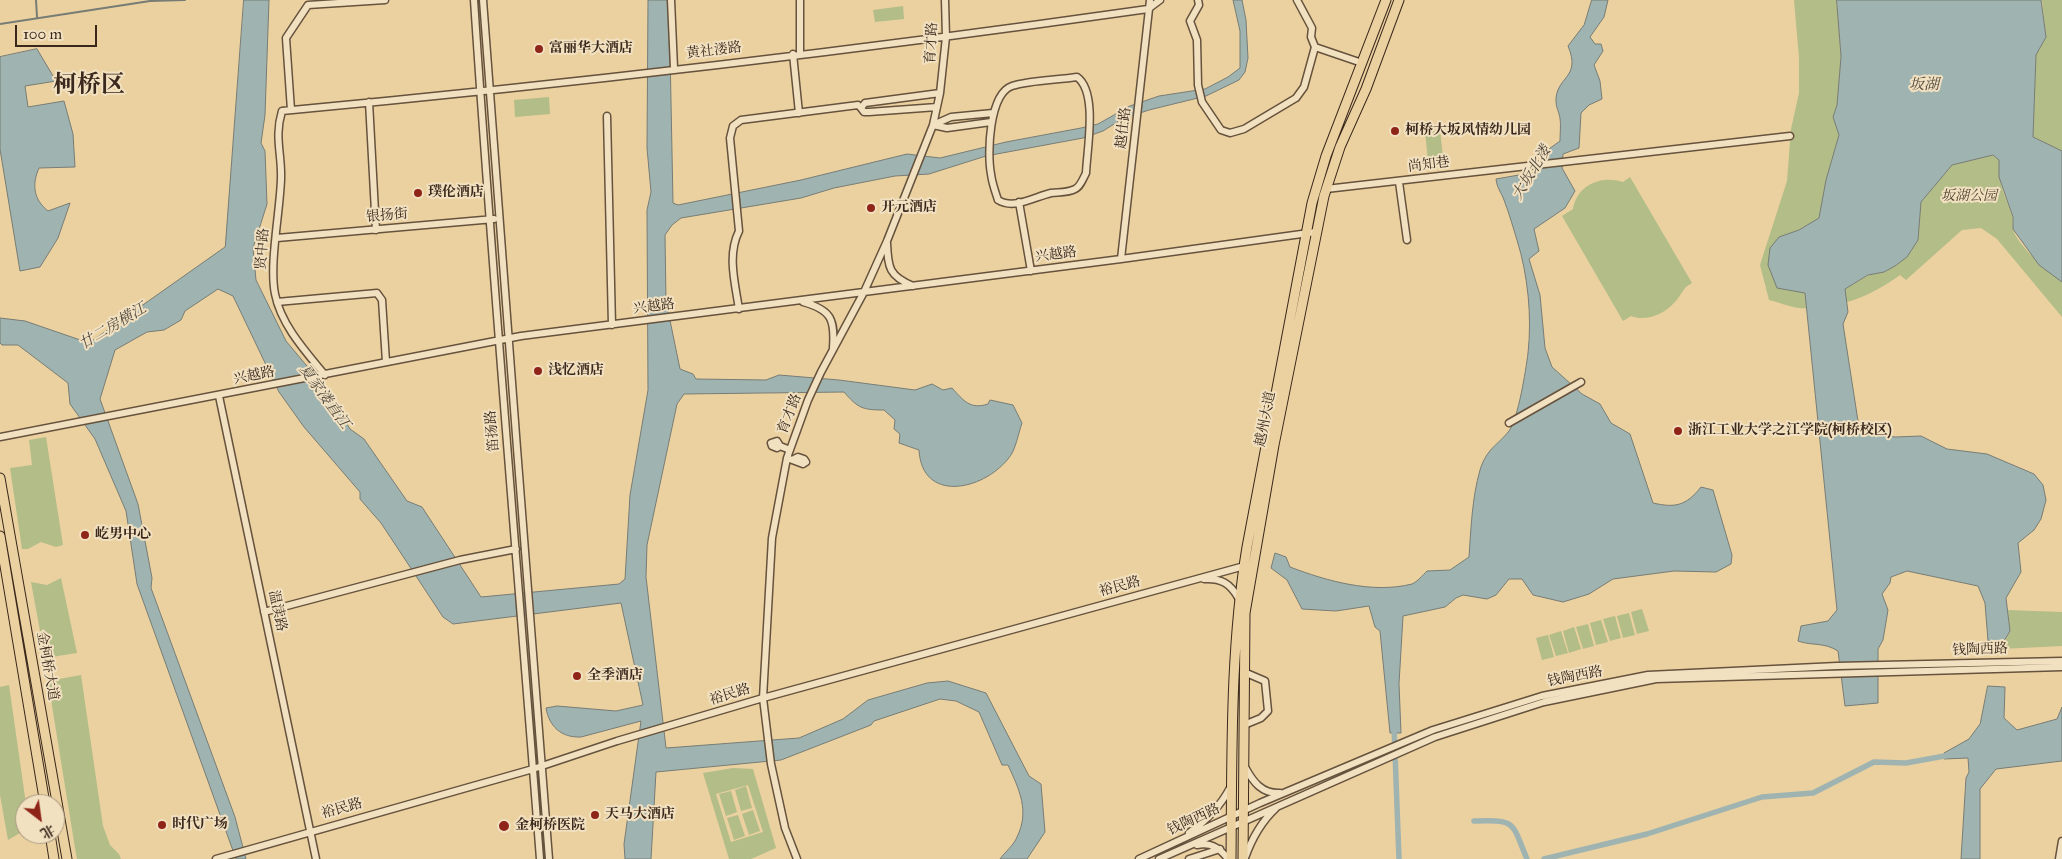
<!DOCTYPE html>
<html>
<head>
<meta charset="utf-8">
<style>
  body { margin:0 }
  #map { position:relative; width:2062px; height:859px; overflow:hidden; background:#ebd1a0; font-family:"IM FELL Great Primer","Noto Serif SC",serif }
  canvas { display:block }
  .north { position:absolute; left:15px; top:794px; width:50px; height:50px; box-sizing:border-box; background:#f2e1c1; border:1px solid #a8977f; border-radius:50%; rotate:150deg; font-size:14px; font-weight:700; line-height:20px; text-align:center; color:#3a281c }
  .north::after { content:''; display:block; margin:auto; width:18px; height:22px; background:#8f2418; clip-path:polygon(50% 0,100% 100%,50% 72%,0 100%) }
  .scale { position:absolute; left:15px; top:25px; width:82px; height:22px; box-sizing:border-box; border:2px solid #3a281c; border-top:0; padding-left:6px; font-size:15px; line-height:18px; white-space:nowrap; color:#3a281c; -webkit-text-stroke:4px #f2e1c1; paint-order:stroke }
</style>
</head>
<body>
<div id="map">
<canvas width="2062" height="859"></canvas>
<div class="north">北</div>
<div class="scale">100 m</div>
</div>
<script>
const context = document.querySelector('canvas').getContext('2d');
context.lineJoin = 'round';
function paint(path, color) { context.fillStyle = color; context.fill(path, 'evenodd'); }
function stroke(path, color, width, dash) { context.strokeStyle = color; context.lineWidth = width; context.lineCap = dash ? 'butt' : 'round'; context.setLineDash(dash || []); context.stroke(path); }
function write(font, color, halo, rows, align = 'center') {
  context.font = font + ' "IM FELL Great Primer","Noto Serif SC",serif'; context.lineWidth = 4; context.setLineDash([]); context.textBaseline = 'middle'; context.strokeStyle = halo; context.fillStyle = color; for (const [text, x, y, turn = 0] of rows) {
    context.save(); context.translate(x, y); context.rotate((+turn || 0) * Math.PI / 180); context.textAlign = isNaN(turn) ? turn : align; if (halo) context.strokeText(text, 0, 0); context.fillText(text, 0, 0); context.restore();
  }
}
const green = new Path2D(`
  M1794,0H1837L1841,57L1837,105L1833,117L1839,135L1826,180L1819,219L1799,230L1779,237L1805,293L1806,302L1845,289L1871,274L1884,272L1895,266L1907,257L1918,240L1921,202L1952,165L1993,155L1999,160C1998,187 2005,193 2012,216C2013,220 2012,224 2013,228C2015,244 2049,272 2062,282V317L1997,239L1981,228L1962,230L1906,280L1900,275C1870,297 1837,310 1799,308C1789,307 1779,302 1769,300L1760,265L1787,181L1791,129L1799,93V58Z
  M2042,0H2062V151L2033,137L2036,55L2046,37Z
  M903,6L904,19L875,22L873,10Z
  M549,97L550,114L515,117L514,100Z
  M1440,130L1443,157L1428,160L1425,132Z
  M1630,177L1692,283C1682,288 1682,295 1674,303C1664,314 1646,322 1631,316L1623,321L1562,216L1573,209C1577,185 1601,175 1623,182Z
  M46,437L63,545L56,547L41,542L28,549H22L10,468L32,465L29,440Z
  M61,578L77,653L45,658L31,582L47,585Z
  M1642,609L1649,631L1637,634L1631,612Z
  M2008,610L2062,612V646L2001,649L2010,631Z
  M1629,613L1635,635L1623,638L1617,616Z
  M1615,616L1621,638L1610,641L1603,619Z
  M1601,620L1608,642L1596,645L1590,623Z
  M1588,624L1594,646L1583,649L1576,627Z
  M1574,627L1581,649L1569,653L1563,631Z
  M1561,631L1568,653L1556,656L1549,635Z
  M1548,635L1554,657L1542,660L1536,638Z
  M81,675L103,826L110,845L119,854L121,859H77L75,848L48,681Z
  M9,685L26,804L25,830L8,840L0,795V687Z
  M733,768L753,769L776,848L751,859H729L703,773ZM748,785L763,832L731,842L716,794Z
  M746,786L752,808L741,811L735,790Z
  M731,791L737,812L726,816L719,794Z
  M753,810L760,831L749,835L742,814Z
  M738,815L745,836L734,840L727,818Z`);
const water = new Path2D(`
  M244,0H269L265,115L261,143L265,151L267,204L253,248L256,280L286,341L322,384L350,429L364,439L407,501L422,507L481,597L619,584L625,579L630,495L648,390L647,210L651,192L647,148L648,0H669L673,203L678,205L801,180L907,154L940,158L1006,142L1081,128L1098,124L1130,106L1159,96L1205,89L1228,77L1240,68V31L1233,0H1242L1246,20L1248,58L1245,72L1239,80L1206,96L1149,110L1122,119L1103,131L1083,138L986,156L929,174L895,176L834,188L801,198L681,218L672,225L665,235L666,301L680,369L693,374L696,379L766,380L779,375L839,380L915,390L932,384L943,390L952,388C963,400 970,410 988,404L990,400L1013,405L1022,423C1018,434 1016,450 1008,459C982,491 922,503 919,450L899,443L900,434L894,429L895,420L884,410C862,410 858,408 844,392L684,394L677,404L647,545L646,577L666,748L799,738L843,719L868,700L927,683L948,681L986,693L1029,776L1041,784L1045,832L1027,859H1000C1005,852 1014,845 1017,837C1030,811 1019,789 1008,765H1002L979,712L956,701L940,699L874,721L871,725L781,760L656,772L651,859H625L624,844L641,721L581,737C561,738 549,726 546,708L557,706L616,711L643,705L621,603L453,624L443,617L381,523L360,499V492L304,427L279,392L233,296L218,289L185,311L181,320L164,330L147,332L115,350L100,399L138,504L152,578L151,588L235,817L246,859H236L137,584L126,511L95,439L70,404L68,383L18,345H2L0,343V318L25,321L89,343L225,247Z
  M1592,0H1608L1604,17L1590,37L1595,44H1601L1603,51L1594,65L1600,81L1602,99L1589,105L1581,113L1579,148L1563,154L1562,168L1575,191L1565,208L1534,229L1539,251L1529,259L1540,295L1545,348L1552,367L1582,394L1600,404L1611,423L1630,434L1653,503C1675,508 1686,506 1701,487L1713,490L1732,555L1731,564L1716,572L1674,571L1613,579L1589,594L1563,602L1533,595L1522,579H1509L1496,595L1487,599L1463,595L1456,598L1445,607L1403,616L1399,684L1401,733H1390L1380,631L1375,627L1369,606L1336,611L1302,609L1287,580L1271,568L1275,553L1286,557L1290,567C1327,581 1372,594 1412,584C1417,582 1423,575 1427,571L1450,570L1469,557C1471,528 1472,498 1480,470C1487,448 1497,446 1509,431C1518,419 1526,370 1528,353C1532,317 1528,275 1517,240C1513,227 1509,213 1504,200C1501,192 1497,188 1496,179L1536,172L1549,149L1560,141C1560,133 1561,125 1560,118C1559,112 1556,107 1556,102C1555,76 1582,79 1568,46L1584,25Z
  M1837,0H2041L2046,37L2036,55L2033,137L2062,151V282L2039,265L2013,229V217L1999,177V160L1993,155L1952,165L1921,202L1918,240L1907,257L1895,266L1884,272L1868,275L1845,289L1848,312L1843,324L1858,421L1871,433L1895,437L1921,436L1947,449L1987,454L2034,474L2043,485L2046,500L2041,519L2034,530L2018,543L2021,572L2006,598L2010,631L2004,641H1988L1985,603L1978,586L1907,571L1891,577L1890,583L1882,594L1888,610L1883,640L1878,649V703L1845,706L1838,651C1824,642 1812,646 1798,641L1801,626L1828,621L1837,610L1805,293L1777,288L1768,265L1770,248L1779,237L1799,230L1819,218L1826,180L1839,135L1833,117L1837,105L1841,57Z
  M37,49L56,81L25,86L28,107L64,101L73,134L75,167L39,168C32,184 33,199 48,211L70,203L58,238L40,267L20,271L0,149V57Z
  M1988,686L2005,687L2004,718L2017,730L2057,719L2062,707V761L1996,769L1980,789V859H1961L1966,778L1969,772L1968,758L1944,759V753L1969,739L1980,724Z`);
const stream = new Path2D(`
  M36,0L37,17
  M0,24L150,1L185,0`);
const canal = new Path2D(`
  M1394,726L1399,859
  M1474,821C1517,820 1511,821 1527,859
  M1544,859L1647,834L1762,797L1813,793L1874,762L1906,763L1950,755`);
const minor = new Path2D(`
  M474,0C493,287 518,573 540,859
  M483,0C506,286 525,573 549,859
  M671,0L674,68
  M800,0V53
  M1198,0L1199,5L1190,21L1197,40L1198,85L1202,102L1221,130L1230,133L1244,129L1296,98L1304,87L1315,47L1311,37L1312,28L1297,0
  M1315,47L1362,63
  M793,54L799,113
  M1077,77C1098,92 1087,149 1086,173C1083,179 1080,187 1075,189C1068,193 1058,192 1051,193C1034,197 1014,210 998,200C995,191 992,183 991,174C987,154 989,94 1012,86C1030,80 1058,80 1077,77Z
  M369,102L376,230
  M937,107L869,112H864L861,108L865,103L940,93
  M291,110L286,38L308,5L385,0
  M607,116L612,325
  M991,122L947,128L933,125L951,117L993,113
  M1399,182L1407,240
  M1326,189L1790,136
  M1019,202L1031,271
  M277,238L494,219
  M887,243C888,268 889,276 913,286
  M1121,259L1150,0
  M277,302L377,293L382,300L386,362
  M803,302C832,310 835,320 833,348
  M739,309C735,283 727,255 739,231L730,138L733,126L741,120L858,105L861,108
  M325,375C306,352 281,325 275,294C269,264 280,212 281,179C282,154 274,137 282,111C571,84 860,50 1148,9L1160,0
  M219,396L316,859
  M1509,423L1581,382
  M0,437L521,336L1121,259L1316,232
  M780,446L777,448L772,446L771,443L777,441L780,446L790,450
  M787,458L803,464L806,462L804,459L798,457L794,459
  M1204,579C1221,578 1230,583 1239,599
  M264,612L460,560L516,549
  M1244,672L1265,681L1268,711L1261,718L1244,725
  M1245,767C1253,782 1262,794 1280,793
  M1189,833C1207,820 1220,807 1230,788
  M1197,845C1211,842 1220,848 1228,859
  M1245,858C1252,838 1261,822 1276,808
  M216,859L533,769L617,741L763,698L1248,565
  M797,859L785,828L771,764L763,698L772,538L787,458L808,400L821,372L864,292L887,241L933,125L940,93L946,37L945,0
  M1139,859L1260,803L1433,730L1542,696L1648,675L1837,666L2062,661
  M1159,859L1435,737L1544,702L1656,679L2062,667
  M1189,859L1220,849
  M2059,859L2062,841`);
const major = new Path2D(`
  M0,478L67,859
  M0,536L45,804
  M50,834L54,859
  M1231,859C1232,755 1230,650 1247,547L1312,203L1326,156L1386,0
  M1243,859L1245,613L1274,445L1324,196L1340,147L1366,89L1399,0`);
const markers = [
  [539,49,5,"#8f2418"],
  [1395,131,5,"#8f2418"],
  [418,193,5,"#8f2418"],
  [871,208,5,"#8f2418"],
  [538,371,5,"#8f2418"],
  [1678,431,5,"#8f2418"],
  [85,535,5,"#8f2418"],
  [577,676,5,"#8f2418"],
  [595,815,5,"#8f2418"],
  [162,825,5,"#8f2418"],
  [504,826,6,"#8f2418"]
];
const streetNames = [
  ["育才路",932,43,-87],
  ["黄社溇路",714,51,-7],
  ["越仕路",1124,128,-83],
  ["尚知巷",1429,165,-7],
  ["银扬街",387,216,-5],
  ["贤中路",263,249,-86],
  ["兴越路",1056,255,-7],
  ["兴越路",654,307,-7],
  ["兴越路",254,376,-11],
  ["育才路",790,414,-69],
  ["越州大道",1266,419,-79],
  ["笛扬路",493,431,-95],
  ["裕民路",1120,587,-15],
  ["温渎路",277,611,78],
  ["钱陶西路",1980,650,-2],
  ["金柯桥大道",47,666,80],
  ["钱陶西路",1575,677,-11],
  ["裕民路",730,695,-17],
  ["裕民路",342,809,-16],
  ["钱陶西路",1194,820,-25]
];
const poiNames = [
  ["富丽华大酒店",549,49],
  ["柯桥大坂风情幼儿园",1405,131],
  ["璞伦酒店",428,193],
  ["开元酒店",881,208],
  ["浅忆酒店",548,371],
  ["浙江工业大学之江学院(柯桥校区)",1688,431],
  ["屹男中心",95,535],
  ["全季酒店",587,676],
  ["天马大酒店",605,815],
  ["时代广场",172,825],
  ["金柯桥医院",515,826]
];
const parkNames = [
  ["坂湖公园",1969,197]
];
const waterNames = [
  ["坂湖",1924,85],
  ["大坂北溇",1532,173,-59],
  ["廿二房横江",113,327,-31],
  ["夏家溇直江",324,397,54]
];
const townNames = [
  ["柯桥区",89,86]
];
paint(green, '#b2bd88');
paint(water, '#9fb4b1');
stroke(water, '#777c75', 1);
stroke(stream, '#777c75', 2);
stroke(canal, '#9fb4b1', 5.5);
stroke(minor, '#66523d', 9);
stroke(major, '#3a281c', 11);
stroke(minor, '#f2e1c1', 6);
stroke(major, '#ebd1a0', 9);
for (const [x, y, r, color] of markers) { const dot = new Path2D(); dot.arc(x, y, r, 0, 2 * Math.PI); context.fillStyle = color; context.fill(dot); stroke(dot, '#f2e1c1', 2); }
write('14px', '#3a281c', '#f2e1c1', streetNames);
write('bold 14px', '#3a281c', '#f2e1c1', poiNames, 'left');
write('italic 14px', '#524632', '#f2e1c1', parkNames);
write('italic 15px', '#534b41', '#f2e1c1', waterNames);
write('bold 24px', '#3a281c', '#f2e1c1', townNames);
</script>
</body>
</html>
